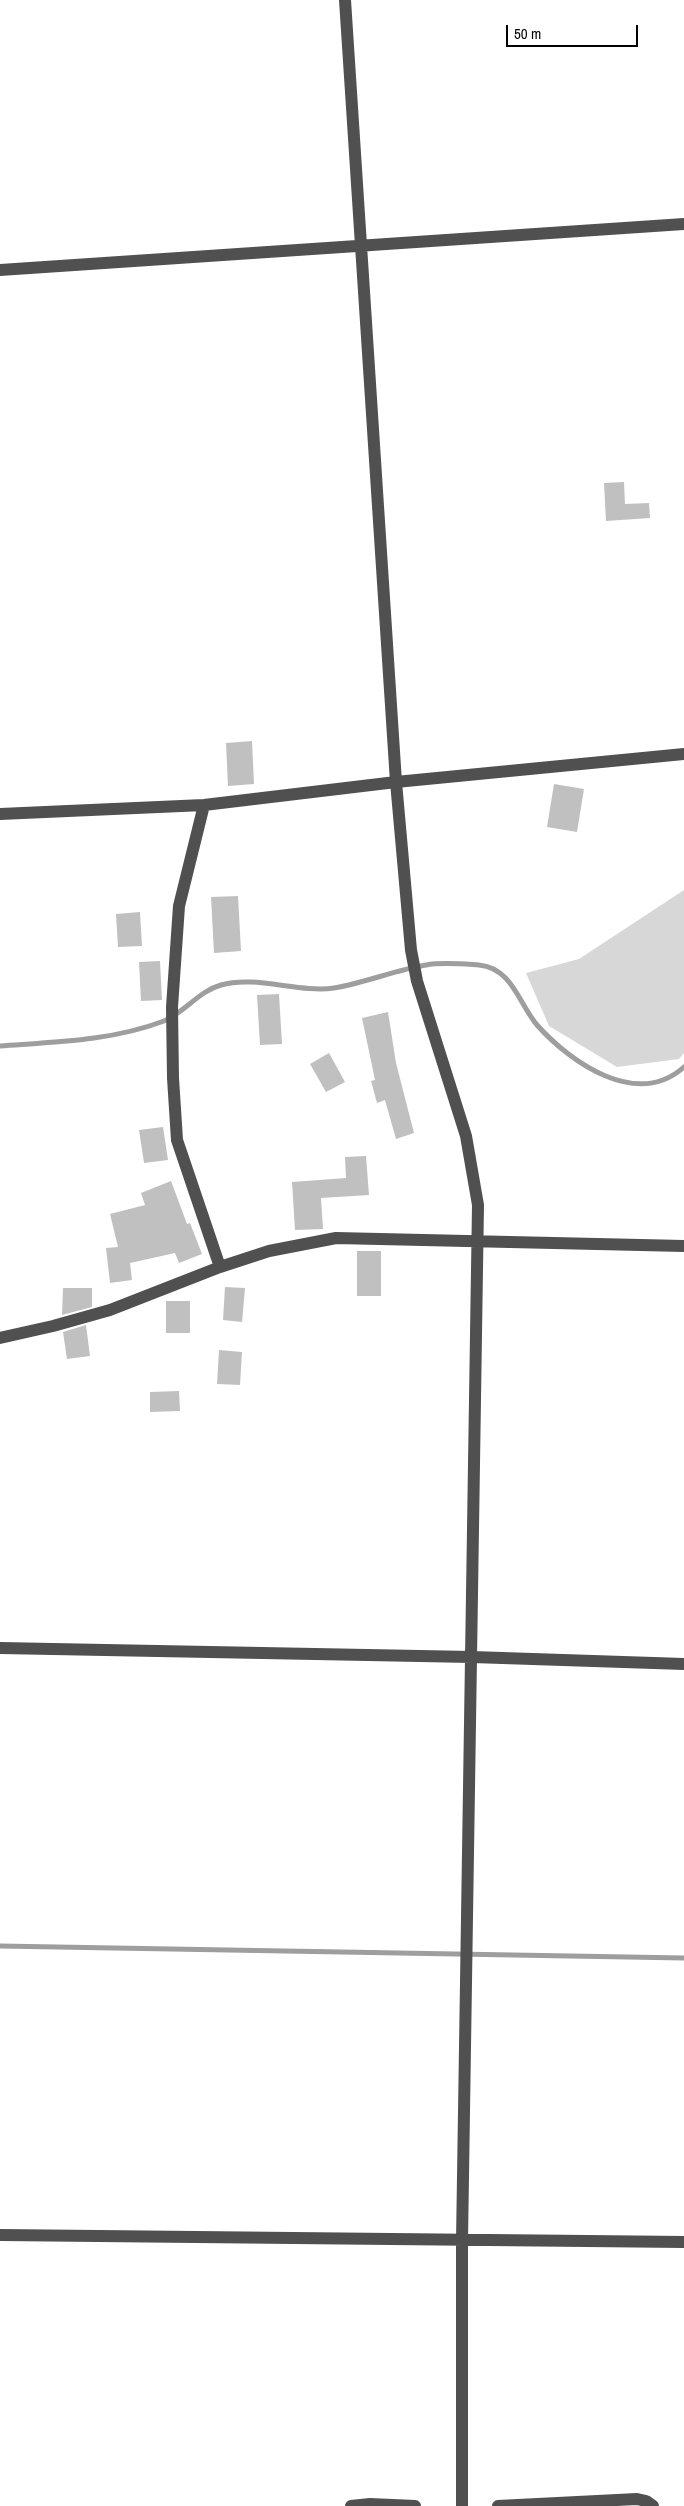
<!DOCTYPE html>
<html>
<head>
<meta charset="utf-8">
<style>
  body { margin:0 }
  #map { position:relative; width:684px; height:2506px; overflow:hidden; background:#fff; font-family:"Archivo Narrow",sans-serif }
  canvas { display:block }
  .scale { position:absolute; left:506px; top:25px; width:132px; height:22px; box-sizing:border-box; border:2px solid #000; border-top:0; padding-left:6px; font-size:15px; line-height:18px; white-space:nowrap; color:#000; -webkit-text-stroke:4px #fff; paint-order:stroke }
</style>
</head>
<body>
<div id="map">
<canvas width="684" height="2506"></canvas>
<div class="scale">50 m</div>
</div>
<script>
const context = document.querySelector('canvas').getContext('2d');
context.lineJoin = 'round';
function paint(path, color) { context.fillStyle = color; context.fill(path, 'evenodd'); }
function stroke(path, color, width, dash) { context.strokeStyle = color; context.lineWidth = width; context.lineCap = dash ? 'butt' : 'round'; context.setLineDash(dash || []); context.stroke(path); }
const green = new Path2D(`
  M684,890V1053L679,1059L617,1067L549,1026L526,973L579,959Z`);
const stream = new Path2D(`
  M0,1046C56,1042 111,1041 164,1021C185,1012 199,991 221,985C255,975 299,993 334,988C365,983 395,970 426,965C442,962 463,964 479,965C512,968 519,1004 537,1025C571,1063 637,1109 684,1067
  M0,1946L684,1958`);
const building = new Path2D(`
  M624,482L625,504L649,503L650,518L606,521L604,483Z
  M252,741L254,784L228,786L226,743Z
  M554,784L584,789L577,832L547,827Z
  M238,896L241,951L214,953L211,897Z
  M140,912L142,946L118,947L116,914Z
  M160,961L162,1000L141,1001L139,962Z
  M279,994L282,1044L260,1045L257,995Z
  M388,1012L396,1063L414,1133L396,1139L385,1100L377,1103L371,1081L375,1080L362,1018Z
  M329,1053L345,1082L326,1092L310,1064Z
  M163,1127L168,1160L144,1163L139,1130Z
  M366,1156L369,1195L321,1198L323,1229L295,1230L292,1182L346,1178L345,1157Z
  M171,1181L187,1224L190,1223L202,1254L179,1263L175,1253L130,1263L132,1280L110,1283L106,1248L118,1247L110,1214L145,1205L141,1193Z
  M357,1251H381V1296H357Z
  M225,1287L245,1288L242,1322L223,1320Z
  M63,1288H92V1307L62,1315Z
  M166,1301H190V1333H166Z
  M86,1325L90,1356L67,1359L63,1332Z
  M219,1350L242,1352L240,1385L217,1384Z
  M179,1391L180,1411L150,1412V1392Z`);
const minor = new Path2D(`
  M345,0L396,782L411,950L417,981L466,1136L478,1205L462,2241V2506
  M0,270L684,224
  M204,805L179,906L172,1007L173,1078L177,1140L220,1267
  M0,814L204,805L396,782L684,754
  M0,1338L53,1326L110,1310L220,1267L269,1251L336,1238L684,1246
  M0,1648L472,1657L684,1664
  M0,2235L684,2242
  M351,2506L370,2504L415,2506
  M498,2506L637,2499L646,2501L653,2506`);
paint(green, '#d7d7d7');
stroke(stream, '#9e9e9e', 5);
paint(building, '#c0c0c0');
stroke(minor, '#505050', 12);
</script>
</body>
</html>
